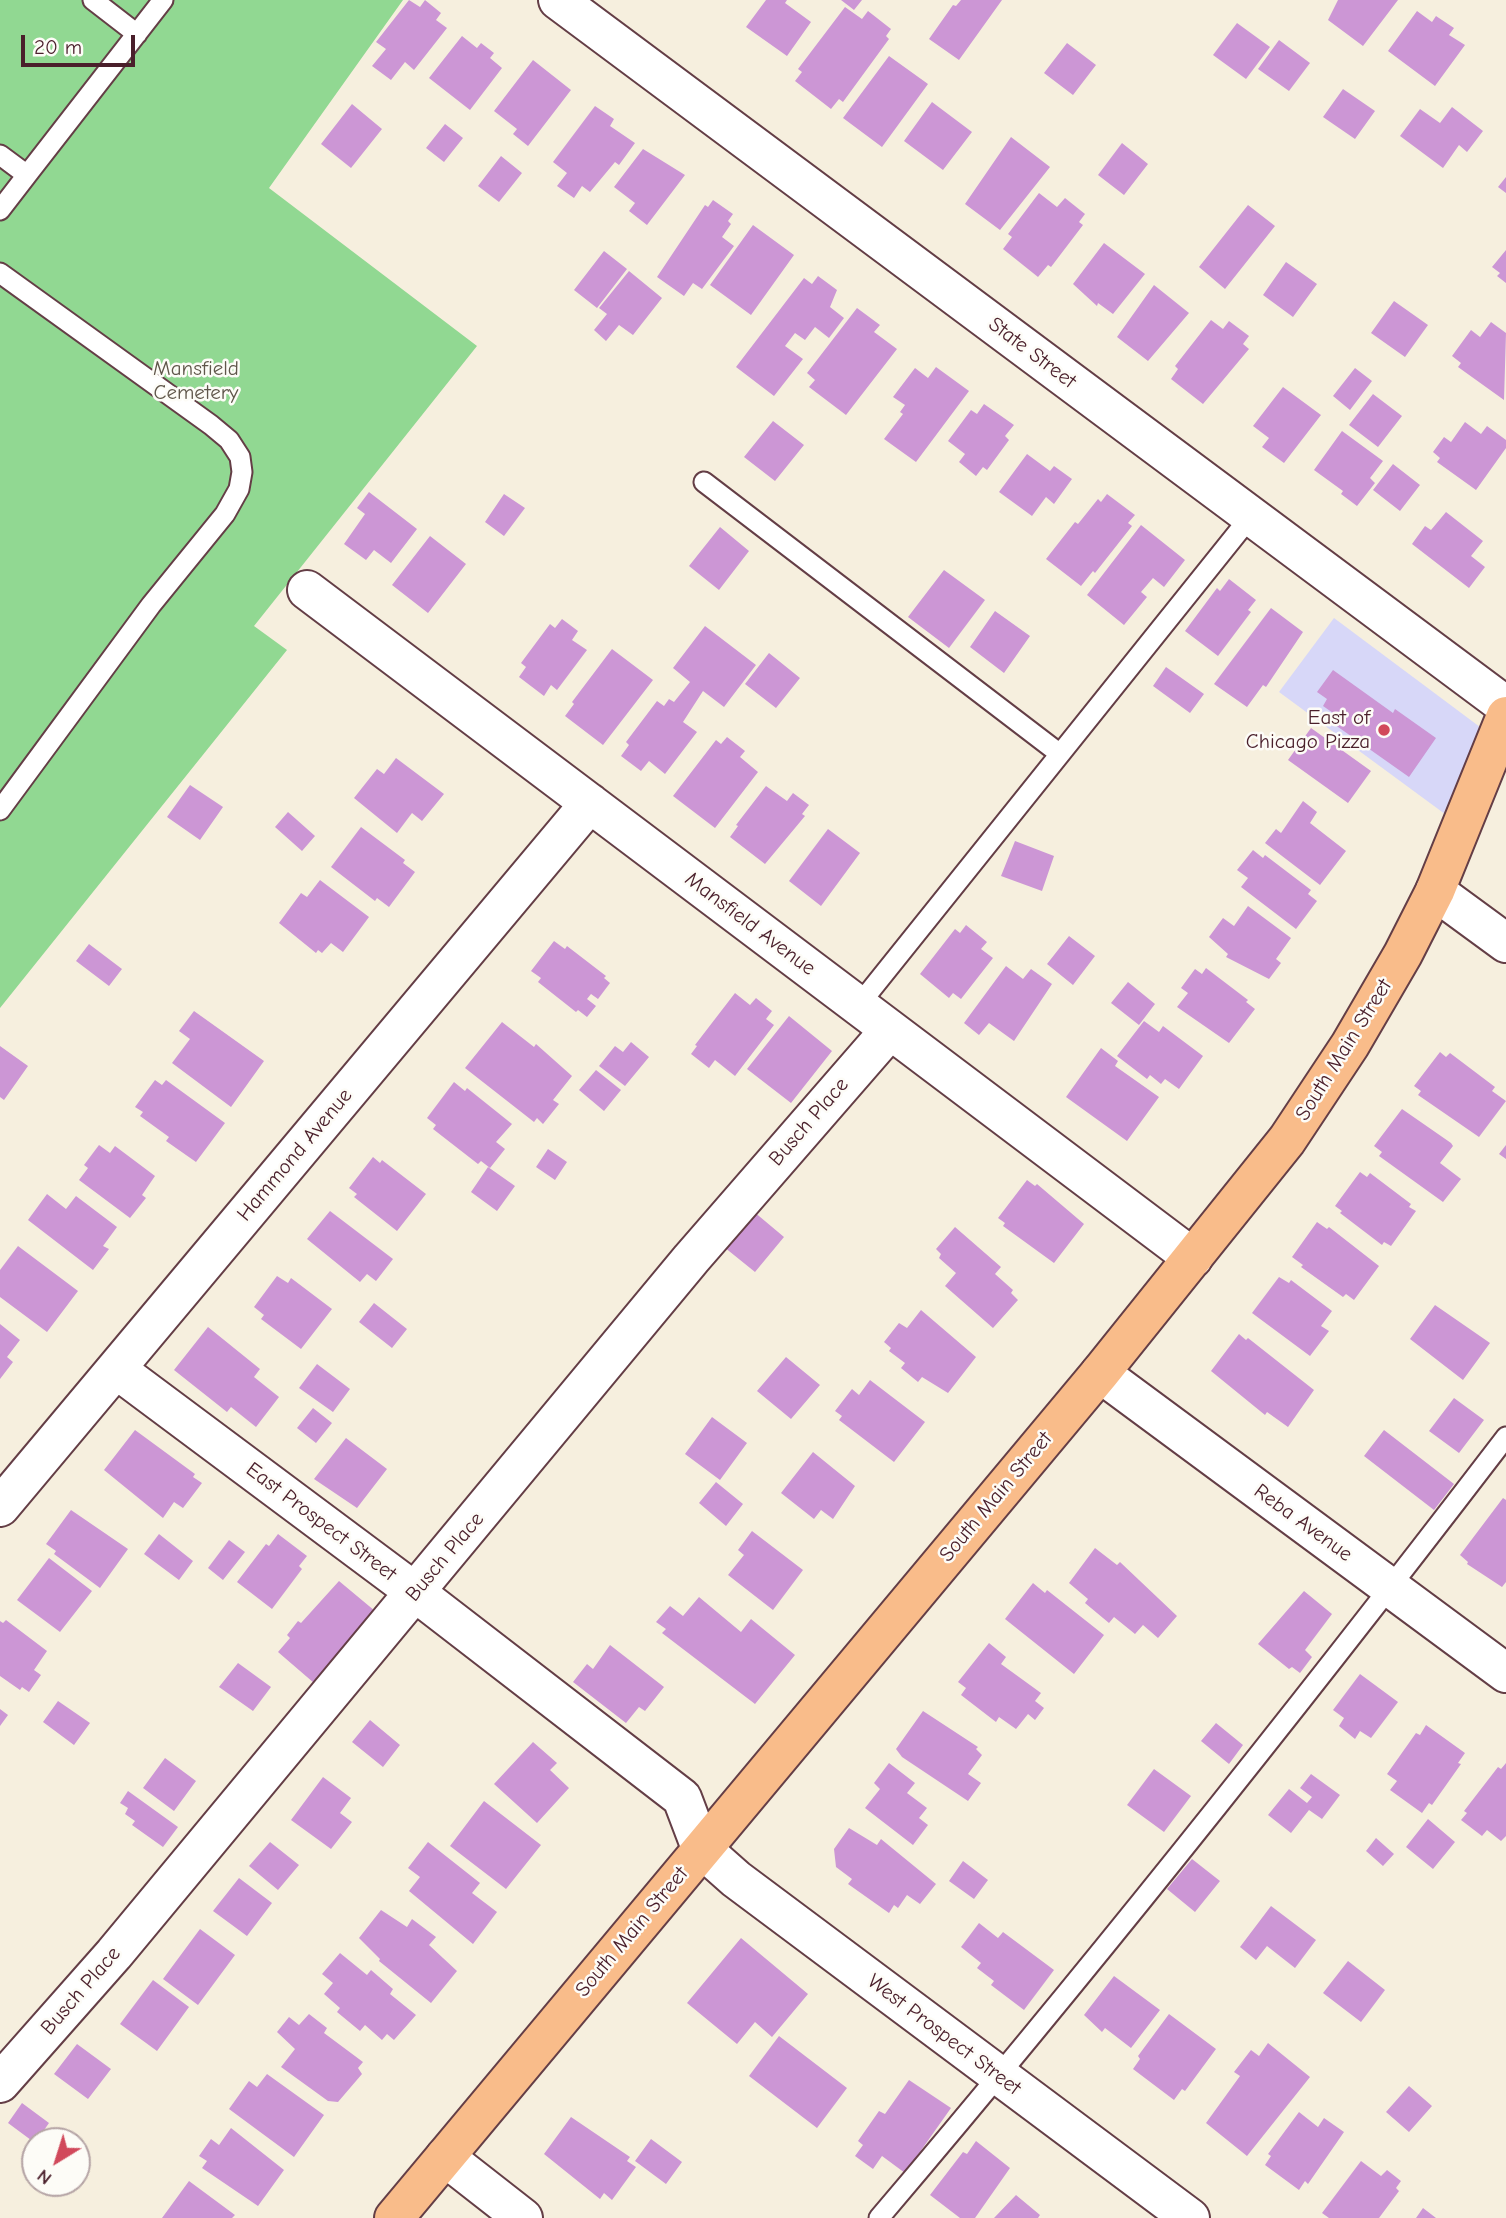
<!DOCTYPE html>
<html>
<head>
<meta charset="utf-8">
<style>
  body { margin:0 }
  #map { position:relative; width:1506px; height:2218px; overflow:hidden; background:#f6efde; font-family:"Comic Neue",sans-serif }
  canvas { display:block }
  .north { position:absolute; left:21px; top:2127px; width:70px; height:70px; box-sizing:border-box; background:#fdfcf7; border:2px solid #b5a4a5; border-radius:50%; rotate:218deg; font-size:19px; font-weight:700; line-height:28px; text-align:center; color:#4a1f2b }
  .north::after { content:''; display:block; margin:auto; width:24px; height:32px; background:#d1495b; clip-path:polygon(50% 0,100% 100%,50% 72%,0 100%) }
  .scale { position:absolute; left:21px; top:35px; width:114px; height:32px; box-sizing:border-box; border:4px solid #4a1f2b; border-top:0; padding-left:9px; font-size:21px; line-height:24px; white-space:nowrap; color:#4a1f2b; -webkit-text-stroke:5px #fdfcf7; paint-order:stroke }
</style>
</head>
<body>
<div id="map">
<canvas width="1506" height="2218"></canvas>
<div class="north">N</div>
<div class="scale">20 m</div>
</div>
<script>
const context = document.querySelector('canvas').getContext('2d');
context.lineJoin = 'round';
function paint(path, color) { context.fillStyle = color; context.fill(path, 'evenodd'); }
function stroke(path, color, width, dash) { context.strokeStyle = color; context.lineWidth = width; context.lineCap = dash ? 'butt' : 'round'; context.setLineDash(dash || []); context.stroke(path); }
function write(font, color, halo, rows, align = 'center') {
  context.font = font + ' "Comic Neue",sans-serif'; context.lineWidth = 5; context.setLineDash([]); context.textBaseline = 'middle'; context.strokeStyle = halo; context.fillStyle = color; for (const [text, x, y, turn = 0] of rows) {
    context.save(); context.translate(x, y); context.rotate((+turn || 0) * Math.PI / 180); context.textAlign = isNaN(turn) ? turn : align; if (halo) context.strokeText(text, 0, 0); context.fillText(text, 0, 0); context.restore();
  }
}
const built = new Path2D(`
  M1334,618L1484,730L1449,817L1279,692Z`);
const green = new Path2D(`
  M0,0H403L269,188L477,346L254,626L287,650L0,1008Z`);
const building = new Path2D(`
  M409,0L420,7L425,0L441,13L436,20L447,28L414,70L405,62L391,80L372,66L386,49L376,42Z
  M766,0H787L785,3L811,22L787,56L746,27Z
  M841,0H862L854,10Z
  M961,0H1002L959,60L929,39L953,5L956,6Z
  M1338,0H1398L1363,46L1328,20Z
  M845,7L862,19L868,11L891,29L886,36L889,39L843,102L839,99L831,109L795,81L802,72L798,69Z
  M1417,11L1432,22L1436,16L1454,28L1449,35L1465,45L1435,86L1388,51Z
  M1237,23L1270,47L1246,79L1213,55Z
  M462,36L477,48L481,43L494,53L490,58L502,68L470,110L429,78Z
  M1279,40L1310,63L1289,91L1258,69Z
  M1067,43L1096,65L1073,95L1044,73Z
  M889,56L928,84L882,147L843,118Z
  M533,60L571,90L528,146L513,134L517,129L494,111Z
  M1343,89L1375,111L1355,139L1323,117Z
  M932,102L972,132L943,170L904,141Z
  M352,104L382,129L351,168L321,144Z
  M595,106L614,119L610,126L635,143L619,165L615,162L590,192L582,186L574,198L557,186L567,173L553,162Z
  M1452,107L1483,131L1467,152L1459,145L1443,168L1400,136L1420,109L1440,123Z
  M445,124L463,138L444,162L426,148Z
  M1011,137L1050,167L1000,230L965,204Z
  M1122,143L1148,164L1124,195L1098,175Z
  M643,149L685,175L647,225L629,211L635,203L614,187Z
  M501,156L522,173L499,202L478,186Z
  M1506,177V193L1498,187Z
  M1039,193L1057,207L1065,198L1085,214L1079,222L1083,225L1051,267L1048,265L1038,277L1003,249L1012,237L1008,234Z
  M713,200L733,214L728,221L731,224L722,237L734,246L702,289L693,283L684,296L657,277L705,205L708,207Z
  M1248,205L1275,226L1225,289L1199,267Z
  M753,225L794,255L751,315L710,285Z
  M1104,243L1145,274L1113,314L1098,303L1097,306L1073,284Z
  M1506,250V283L1497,276L1500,273L1492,267Z
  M604,251L627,269L597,308L574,290Z
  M1286,262L1317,284L1293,317L1263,295Z
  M629,271L662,298L633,335L619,325L606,341L594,330L607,314L599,308Z
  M818,276L837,290L830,307L844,318L829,338L815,327L805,340L795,333L785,346L803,359L774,396L736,367L804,278L812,284Z
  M1154,285L1189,313L1148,361L1117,337Z
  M1394,301L1428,325L1405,357L1371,333Z
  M857,308L880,325L874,332L897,349L846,415L809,387L815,380L807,373Z
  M1211,320L1223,329L1229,321L1249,336L1243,344L1249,349L1203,404L1171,379L1178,369L1175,366Z
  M1491,322L1506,333L1504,400L1458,367L1461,363L1452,356L1471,330L1480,337Z
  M936,367L969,391L916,462L884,439L903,414L900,412L905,405L893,397L915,368L928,378Z
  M1355,368L1372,381L1350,410L1333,396Z
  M1283,387L1321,415L1284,463L1262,447L1269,438L1253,426Z
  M1373,394L1402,416L1378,447L1349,425Z
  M984,404L1014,425L1005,436L1009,440L987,470L983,467L976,476L959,462L965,454L948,441L971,410L977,414Z
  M773,421L804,445L775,481L744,457Z
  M1465,422L1481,434L1487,426L1506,440V448L1476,490L1437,462L1440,458L1433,452L1444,437L1451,442Z
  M1342,431L1383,461L1370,478L1375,483L1357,506L1341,494L1343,491L1314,470Z
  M1027,454L1050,471L1054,466L1072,479L1054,504L1046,497L1032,516L999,492Z
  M1393,464L1420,485L1400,511L1373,490Z
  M369,492L417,529L391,563L374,550L366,560L344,544L365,514L357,508Z
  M504,494L525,508L504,536L485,522Z
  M1107,494L1135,515L1128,523L1132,526L1095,573L1093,571L1081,586L1046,559L1075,522L1078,524L1098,499L1101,502Z
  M1446,512L1483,541L1471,556L1485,567L1469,588L1412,544L1425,526L1431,530Z
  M1141,525L1185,560L1164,587L1153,578L1141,592L1147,597L1124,625L1087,595Z
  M720,527L749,551L719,590L689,566Z
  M430,536L466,564L428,613L392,585Z
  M944,570L985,600L949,648L908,617Z
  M1229,579L1256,600L1248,610L1251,612L1218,656L1185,631L1217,588L1220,591Z
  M1271,608L1303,632L1266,687L1263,685L1247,707L1214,684Z
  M995,611L1030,636L1004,673L970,647Z
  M562,619L578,631L572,640L587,650L557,690L551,685L544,696L519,677L526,667L521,663L550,624L555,628Z
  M705,626L756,665L724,707L703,691L683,722L697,732L665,774L649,761L641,771L621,756L629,745L626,742L657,701L664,706L669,699L674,702L690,682L673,668Z
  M612,649L653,680L603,745L565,716L574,704L572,702Z
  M769,653L800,678L776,708L745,684Z
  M1166,667L1204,694L1190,713L1153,686Z
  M1333,670L1393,713L1395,709L1436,738L1409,777L1331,722L1336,715L1323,706L1327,699L1317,692Z
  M1311,728L1371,771L1348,803L1288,760Z
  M727,737L745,751L740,757L758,772L715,828L673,796L716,740L721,744Z
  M396,758L444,794L422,821L412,813L397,833L354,798L377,769L384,774Z
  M190,785L223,807L200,840L167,817Z
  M766,786L787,801L793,793L809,805L802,814L805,816L765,864L730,837L738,826L736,825Z
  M1303,801L1317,812L1310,823L1346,851L1320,885L1265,843L1276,829L1281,833Z
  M288,812L315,836L302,851L275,827Z
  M361,827L405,860L403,863L415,872L389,907L377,898L375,901L331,867Z
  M828,829L860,853L821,906L789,881Z
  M1015,841L1054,856L1042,891L1001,876Z
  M1253,850L1263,858L1265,855L1311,890L1308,894L1317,901L1296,929L1241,887L1248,878L1237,870Z
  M320,880L369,917L343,952L331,943L322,953L318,950L316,953L279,923L301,893L307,897Z
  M1248,906L1291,938L1276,959L1281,963L1269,979L1226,957L1228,954L1209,937L1223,918L1234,926Z
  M966,925L987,942L981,949L993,958L961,999L953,993L949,998L920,974L955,929L960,933Z
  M1069,936L1095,956L1073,985L1047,964Z
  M554,941L565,949L567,946L606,976L604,978L610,983L598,999L591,994L587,999L596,1006L587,1017L578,1010L576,1012L538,982L541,978L531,971Z
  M89,944L122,969L109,986L76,961Z
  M1006,966L1023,979L1031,969L1052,984L1014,1041L989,1023L979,1035L964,1023Z
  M1206,968L1248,1000L1246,1002L1255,1009L1229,1043L1177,1007L1188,993L1181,988L1195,969L1202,974Z
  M1128,982L1155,1004L1139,1025L1111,1003Z
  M735,993L750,1005L756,998L772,1011L766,1019L774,1025L735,1076L715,1060L709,1068L691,1054L697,1046L695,1045Z
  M194,1011L264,1061L231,1107L172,1063L190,1039L179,1031Z
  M789,1016L832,1051L791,1103L747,1069Z
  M1144,1021L1159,1032L1163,1026L1203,1056L1179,1089L1165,1079L1161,1084L1150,1075L1147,1079L1117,1056Z
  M502,1022L534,1047L536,1044L572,1076L553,1100L559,1104L543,1124L537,1118L534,1122L465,1068Z
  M631,1042L649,1057L625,1086L599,1066L615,1046L623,1052Z
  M0,1046L28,1066L4,1100L0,1097Z
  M1101,1048L1118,1061L1115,1066L1159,1097L1127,1141L1066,1097Z
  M1440,1052L1446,1057L1450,1053L1495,1087L1492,1091L1506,1101L1479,1137L1418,1095L1421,1091L1414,1086Z
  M596,1070L621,1090L604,1111L579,1090Z
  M155,1080L162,1085L166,1080L225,1123L196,1162L166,1141L169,1137L140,1116L143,1112L135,1107Z
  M454,1082L465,1091L467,1088L512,1124L496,1142L505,1149L490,1168L481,1161L478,1164L433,1129L436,1125L427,1118Z
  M1402,1109L1451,1143L1453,1146L1440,1163L1461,1179L1443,1202L1379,1156L1382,1152L1374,1146Z
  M99,1145L110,1153L115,1146L155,1176L142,1195L146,1198L130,1218L79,1180L88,1168L84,1165Z
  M1506,1145V1159L1499,1154Z
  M548,1149L567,1162L555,1180L536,1167Z
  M373,1157L380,1163L382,1160L426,1194L397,1231L354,1197L357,1194L349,1188Z
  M488,1167L515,1186L497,1211L471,1192Z
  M1360,1172L1367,1177L1370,1173L1411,1204L1409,1207L1416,1211L1391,1246L1384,1242L1382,1245L1340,1213L1342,1211L1335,1206Z
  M1027,1180L1035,1186L1037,1184L1084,1224L1054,1263L1003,1226L1005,1223L998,1218Z
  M47,1194L66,1209L76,1196L117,1227L103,1246L109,1249L93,1270L28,1220Z
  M330,1211L393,1259L376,1281L367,1274L360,1282L307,1239Z
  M753,1211L784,1237L755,1272L724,1247Z
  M1317,1222L1327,1229L1329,1227L1379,1266L1354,1300L1346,1294L1343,1297L1301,1267L1303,1265L1292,1257Z
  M955,1227L1001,1267L995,1274L1013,1290L1011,1293L1018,1300L993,1328L945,1286L956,1273L939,1258L941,1254L936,1249Z
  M18,1246L78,1291L47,1332L0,1297V1270Z
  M277,1276L288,1283L291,1278L332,1309L301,1349L261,1319L264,1315L254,1307Z
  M1279,1277L1289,1283L1291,1280L1332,1311L1321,1326L1329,1331L1310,1356L1252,1313Z
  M374,1303L407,1329L392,1348L359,1322Z
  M1435,1305L1490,1343L1463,1380L1410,1339Z
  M921,1310L976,1357L948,1393L922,1377L918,1382L901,1368L905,1363L889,1351L891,1348L884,1342L899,1323L907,1328Z
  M0,1324L20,1340L7,1357L13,1362L0,1379Z
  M208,1327L260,1369L254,1377L279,1397L256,1427L231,1407L227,1412L174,1370Z
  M1239,1334L1246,1340L1248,1338L1314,1390L1288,1427L1267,1412L1265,1415L1211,1371Z
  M786,1357L820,1385L791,1419L757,1391Z
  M317,1364L350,1389L333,1412L299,1388Z
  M870,1380L925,1422L894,1462L839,1420L842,1416L835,1411L852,1389L859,1395Z
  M1454,1398L1484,1420L1459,1453L1429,1431Z
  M313,1408L332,1423L316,1443L297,1428Z
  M712,1417L747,1443L720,1480L685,1454Z
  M135,1430L195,1474L193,1477L202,1483L183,1508L174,1502L163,1518L104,1470Z
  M1384,1430L1454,1484L1434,1510L1364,1456Z
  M346,1438L387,1469L357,1508L314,1479Z
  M813,1452L855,1486L833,1519L821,1510L814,1519L781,1493Z
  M716,1482L743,1504L726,1526L699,1503Z
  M1503,1498L1506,1500V1582L1502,1587L1467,1564L1468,1562L1460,1555Z
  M71,1510L128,1549L100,1588L54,1554L56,1551L46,1544Z
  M752,1531L803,1570L773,1610L728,1575L744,1555L738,1550Z
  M159,1534L193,1561L179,1580L144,1554Z
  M278,1534L307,1556L299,1566L302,1569L272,1609L237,1582L266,1544L269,1546Z
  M229,1540L245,1552L223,1580L208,1568Z
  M1095,1548L1117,1565L1120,1562L1177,1616L1158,1638L1143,1625L1135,1634L1114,1617L1109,1623L1085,1603L1088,1599L1069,1583Z
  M49,1558L92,1591L60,1632L17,1600Z
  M339,1581L375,1611L314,1683L278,1652L290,1638L287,1635L298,1621L301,1623Z
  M1033,1583L1045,1593L1047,1590L1104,1635L1074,1674L1005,1619Z
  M1304,1591L1332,1614L1305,1650L1312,1657L1300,1673L1292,1667L1289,1669L1258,1644Z
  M699,1597L741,1632L751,1619L795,1655L755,1704L662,1633L666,1629L656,1622L670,1606L683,1616Z
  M6,1620L47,1651L34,1670L41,1675L29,1692L22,1687L20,1690L0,1676V1621L3,1623Z
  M989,1643L1006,1657L1001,1664L1041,1693L1035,1701L1044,1708L1035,1720L1028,1714L1016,1729L999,1717L996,1722L961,1695L966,1688L958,1682Z
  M610,1645L664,1687L645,1711L639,1707L626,1723L573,1682L587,1664L593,1669Z
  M238,1663L271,1687L253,1711L219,1687Z
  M1360,1674L1398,1702L1371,1738L1360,1731L1355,1739L1339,1726L1344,1718L1333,1710Z
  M58,1701L90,1723L74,1745L43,1722Z
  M0,1709L8,1715L0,1726Z
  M923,1711L978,1747L976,1749L982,1755L968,1774L981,1783L968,1801L902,1757L896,1749Z
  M370,1720L400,1745L383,1767L352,1742Z
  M1216,1723L1243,1745L1229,1764L1201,1741Z
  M1426,1725L1465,1753L1458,1763L1461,1764L1432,1805L1429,1803L1422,1813L1390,1790L1397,1781L1387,1774L1416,1733L1420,1735Z
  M533,1742L557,1763L550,1770L569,1788L537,1823L494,1784Z
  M165,1758L196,1781L174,1811L143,1788Z
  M889,1763L915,1783L907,1793L927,1808L919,1818L928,1825L913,1845L865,1808L880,1789L874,1783Z
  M1506,1763V1836L1501,1841L1487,1830L1482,1836L1461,1820L1467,1813L1464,1811L1498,1767L1501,1769Z
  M1154,1769L1191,1796L1164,1832L1127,1805Z
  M1311,1774L1340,1795L1322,1819L1309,1810L1291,1833L1268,1815L1289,1789L1307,1803L1312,1797L1300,1788Z
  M323,1777L351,1798L340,1813L352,1822L331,1849L291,1820Z
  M128,1791L178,1827L163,1847L132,1825L135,1821L125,1814L128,1808L120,1803Z
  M484,1801L541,1845L506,1889L450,1846Z
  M1428,1819L1455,1842L1433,1869L1406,1847Z
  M849,1828L877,1845L881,1839L936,1884L920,1904L907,1895L898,1908L894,1905L889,1913L848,1884L852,1879L836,1867L834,1849Z
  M1376,1838L1394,1854L1383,1866L1366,1851Z
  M270,1842L299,1865L278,1890L249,1866Z
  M428,1842L480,1883L472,1893L497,1912L473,1944L409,1891L420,1877L408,1868Z
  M1192,1859L1220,1881L1195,1912L1167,1889Z
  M963,1861L988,1880L974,1899L949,1881Z
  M239,1878L272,1903L247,1936L213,1911Z
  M1271,1906L1316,1940L1295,1968L1267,1946L1256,1960L1240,1947Z
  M381,1910L407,1927L412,1919L436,1937L429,1945L457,1971L431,2003L379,1961L380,1959L359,1938Z
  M979,1923L998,1938L1003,1932L1054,1970L1024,2010L991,1985L994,1981L977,1968L981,1963L961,1947Z
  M200,1929L235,1955L198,2005L163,1979Z
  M741,1938L808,1994L772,2037L755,2022L737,2044L687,2003Z
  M340,1953L367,1975L371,1970L393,1989L390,1994L416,2015L394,2040L387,2034L382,2040L365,2025L360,2031L337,2012L340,2008L324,1994L333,1983L322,1974Z
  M1348,1961L1385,1990L1361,2022L1323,1993Z
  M1114,1976L1160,2010L1131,2048L1105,2028L1102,2032L1084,2015Z
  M153,1980L189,2007L157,2051L120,2024Z
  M309,2014L327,2028L324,2033L363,2062L358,2068L362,2074L338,2102L328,2101L281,2067L295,2049L277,2032L289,2017L299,2025Z
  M1169,2014L1216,2049L1185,2091L1182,2089L1174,2100L1133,2069L1140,2059L1138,2056Z
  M779,2036L847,2088L817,2128L749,2076Z
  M1268,2043L1310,2077L1247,2156L1206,2123L1240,2076L1234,2072L1251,2050L1259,2056Z
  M77,2044L111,2069L88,2099L54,2074Z
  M267,2074L324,2115L294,2157L229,2109L249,2081L257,2087Z
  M909,2080L951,2108L905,2173L882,2156L873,2169L855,2156L863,2145L858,2141L879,2111L885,2114Z
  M1409,2086L1432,2106L1409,2132L1386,2112Z
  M22,2103L49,2123L35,2143L8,2123Z
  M1299,2112L1318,2127L1324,2118L1344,2132L1308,2184L1305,2181L1299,2190L1265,2165L1271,2156L1268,2154Z
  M571,2117L630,2157L627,2161L636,2167L612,2200L604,2193L600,2199L544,2154Z
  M231,2128L284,2170L258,2206L202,2168L207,2161L199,2156L211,2139L219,2145Z
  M651,2139L682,2162L666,2184L635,2161Z
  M976,2141L1010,2168L975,2218H960L930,2195L963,2152L967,2154Z
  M1361,2161L1381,2176L1387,2170L1401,2181L1396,2188L1399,2191L1379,2218H1329L1322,2213Z
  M189,2181L235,2215L232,2218H162Z
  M1016,2195L1040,2215L1038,2218H994Z
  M1423,2208L1436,2218H1416Z`);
const lane = new Path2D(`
  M93,0L137,34
  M0,155L27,175L163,0
  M0,210L27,175
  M0,273L211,425L229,440L240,457L242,472L239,489L225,514L151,605L0,810
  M704,482L1060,754
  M858,1006L1251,516
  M879,2218C1095,1964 1303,1702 1506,1437`);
const street = new Path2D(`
  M558,0L1506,706
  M307,590L1193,1258
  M1435,891L1506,943
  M116,1369L415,1592L682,1798L701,1848L736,1879L1190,2218
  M1100,1373L1506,1673
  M0,1507L590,803
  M0,2083L114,1954L691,1259L890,1030
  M445,2157L523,2218`);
const highway = new Path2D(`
  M394,2218L1100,1373L1287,1140L1350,1045L1403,954L1435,891L1506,716`);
const markers = [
  [1384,730,7,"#d1495b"]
];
const streetNames = [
  ["State Street",1032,353,37],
  ["Mansfield Avenue",750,924,37],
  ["South Main Street",1344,1050,-58],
  ["Busch Place",809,1122,-49],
  ["Hammond Avenue",295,1155,-50],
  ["South Main Street",996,1497,-50],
  ["East Prospect Street",321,1522,37],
  ["Reba Avenue",1303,1523,36],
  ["Busch Place",445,1557,-50],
  ["South Main Street",632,1932,-50],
  ["Busch Place",81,1991,-49],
  ["West Prospect Street",944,2035,37]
];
const parkNames = [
  ["Mansfield",196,369],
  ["Cemetery",196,393]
];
const poiNames = [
  ["East of",1370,718],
  ["Chicago Pizza",1370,742]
];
paint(built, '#d7d7f8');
paint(green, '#91d892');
paint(building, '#cc96d5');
stroke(lane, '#643e46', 23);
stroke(street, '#643e46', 42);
stroke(highway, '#643e46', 42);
stroke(lane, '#fff', 19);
stroke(street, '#fff', 38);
stroke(highway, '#f9bc8a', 38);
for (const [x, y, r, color] of markers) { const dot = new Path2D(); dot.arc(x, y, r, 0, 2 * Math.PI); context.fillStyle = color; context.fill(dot); stroke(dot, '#fdfcf7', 2.5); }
write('21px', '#4a1f2b', '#fdfcf7', streetNames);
write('21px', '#5f564a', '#fdfcf7', parkNames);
write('21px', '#4a1f2b', '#fdfcf7', poiNames, 'right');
</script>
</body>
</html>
